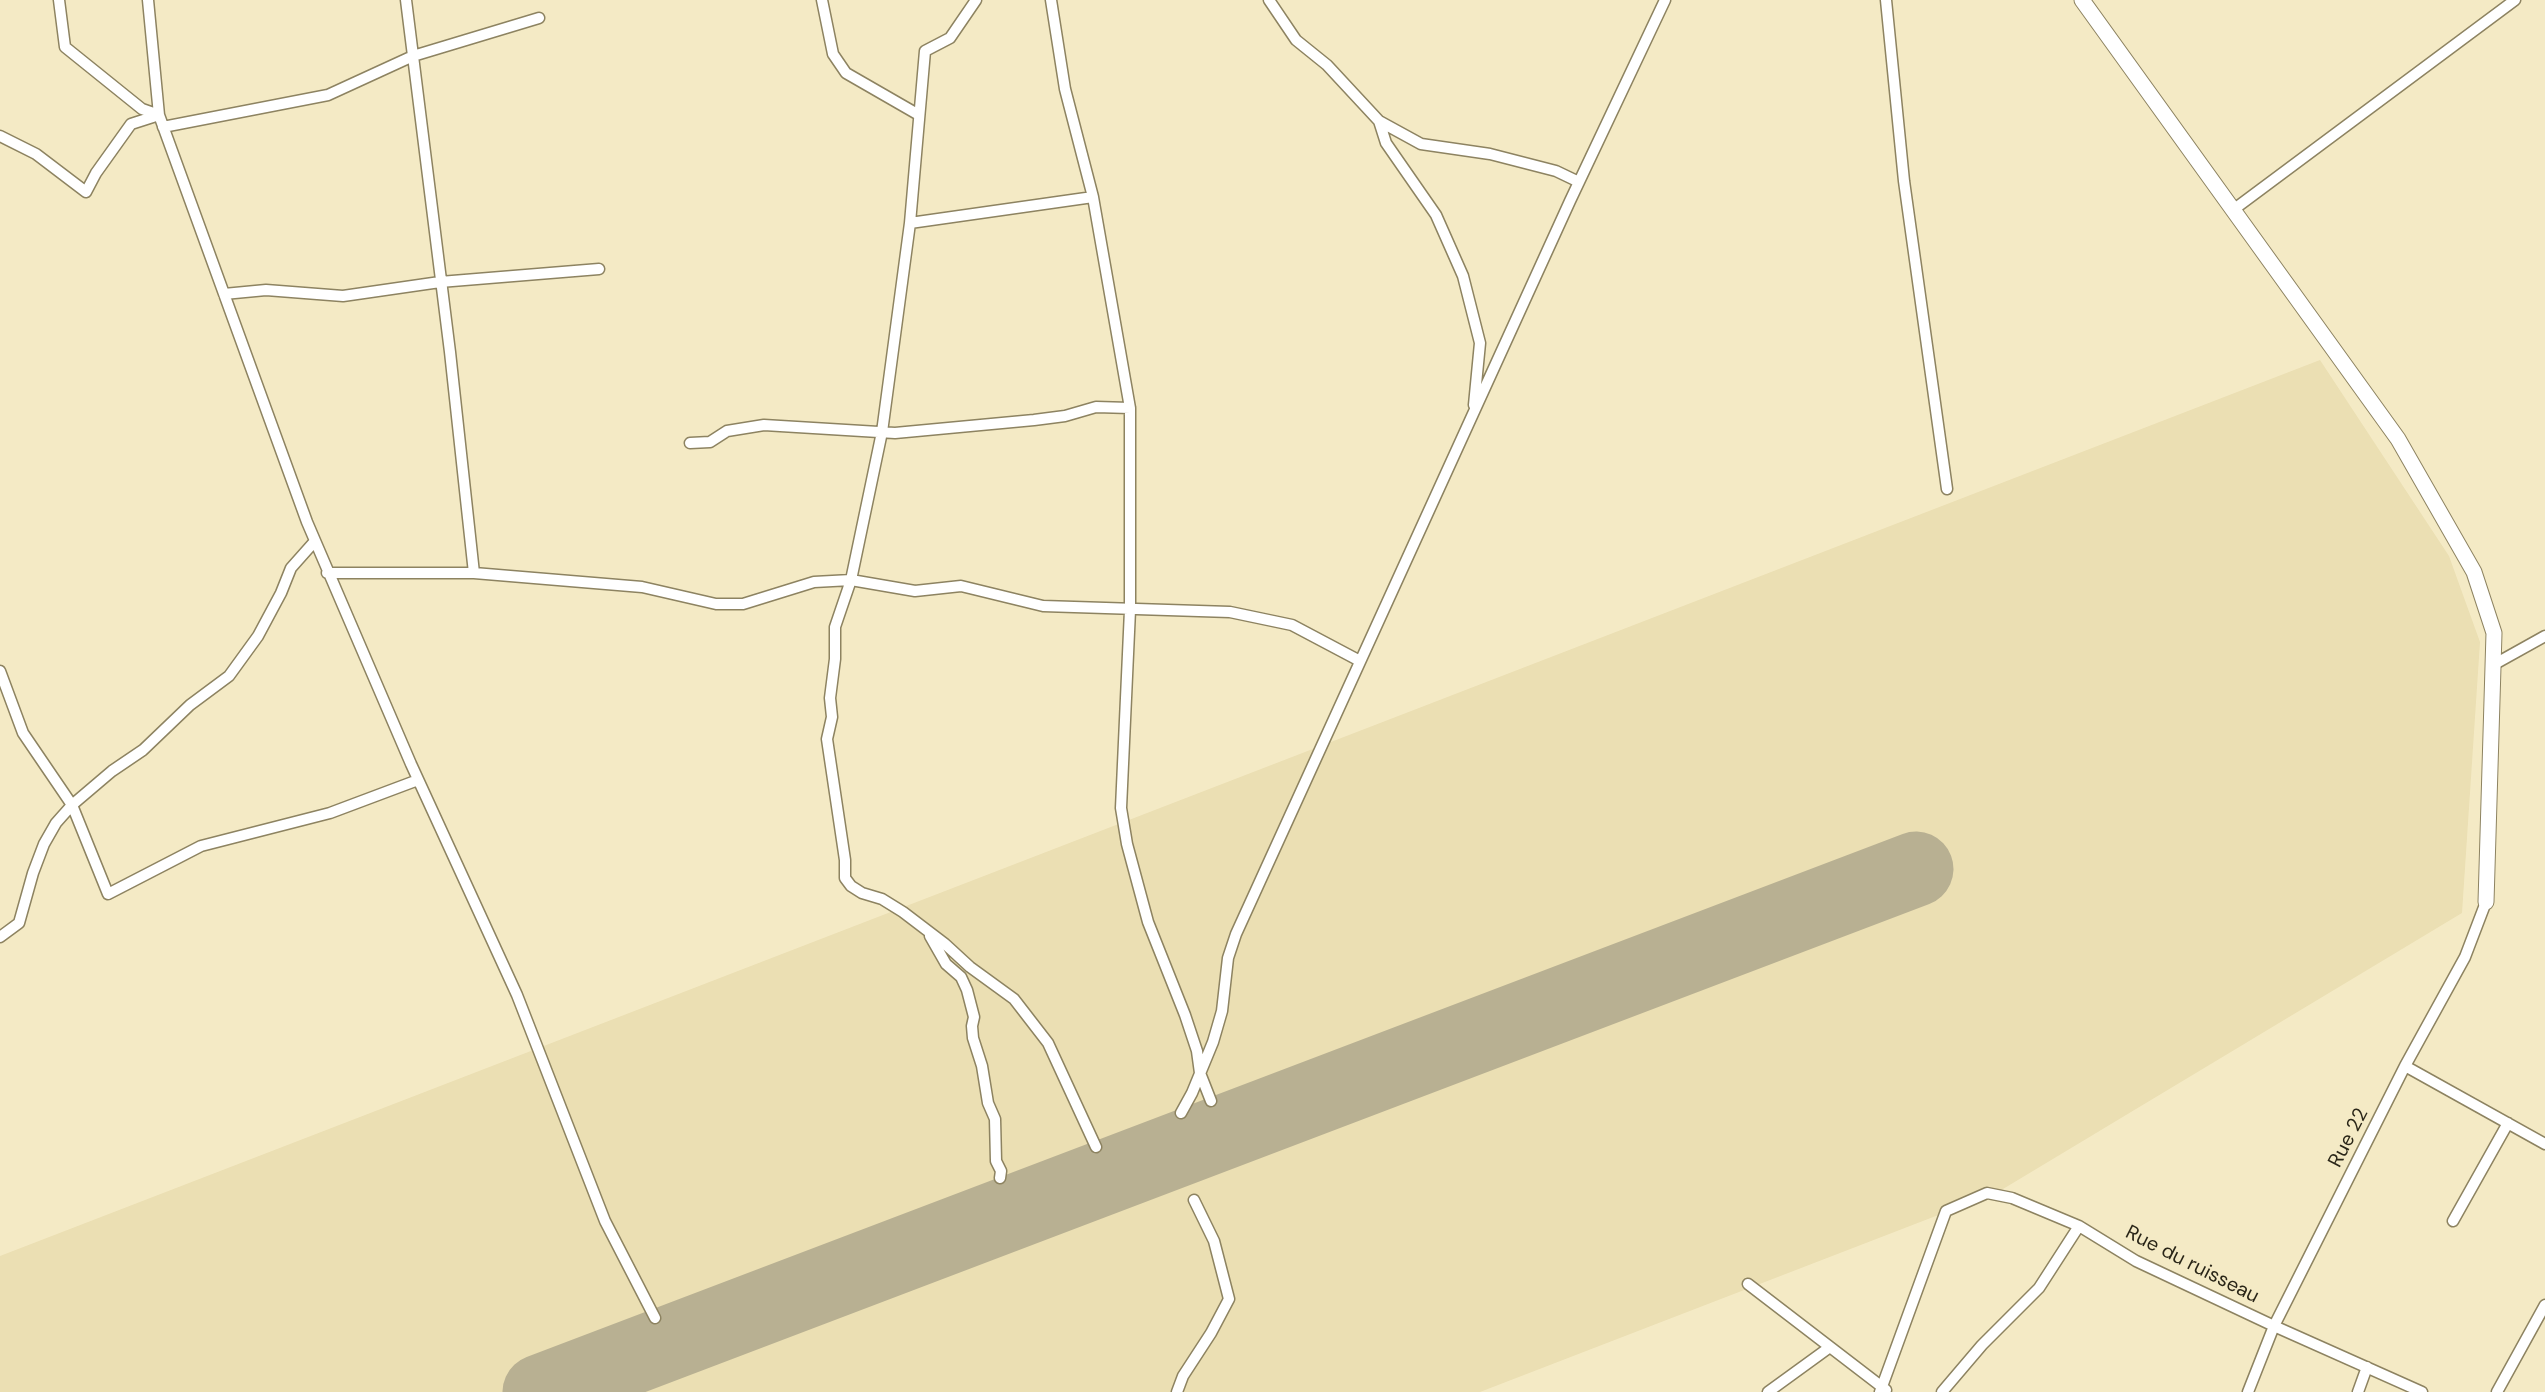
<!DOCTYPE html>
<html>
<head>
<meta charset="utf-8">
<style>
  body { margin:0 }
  canvas { display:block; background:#f4eac5 }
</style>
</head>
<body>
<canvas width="2545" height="1392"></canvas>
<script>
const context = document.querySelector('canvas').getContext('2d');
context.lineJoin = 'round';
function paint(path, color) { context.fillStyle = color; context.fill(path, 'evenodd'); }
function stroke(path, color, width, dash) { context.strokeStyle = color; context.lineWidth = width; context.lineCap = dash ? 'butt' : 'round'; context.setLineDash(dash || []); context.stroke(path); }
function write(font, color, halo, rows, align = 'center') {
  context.font = font + ' "DM Sans",sans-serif'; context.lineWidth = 6; context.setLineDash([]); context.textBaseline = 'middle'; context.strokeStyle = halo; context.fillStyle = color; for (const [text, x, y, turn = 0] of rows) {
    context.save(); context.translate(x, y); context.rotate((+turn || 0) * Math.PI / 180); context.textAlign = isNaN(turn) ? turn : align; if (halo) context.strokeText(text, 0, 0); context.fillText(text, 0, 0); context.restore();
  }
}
const built = new Path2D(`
  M2320,360L2449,556L2480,642L2462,913L1998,1192L1480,1392H0V1256Z`);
const runway = new Path2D(`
  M540,1392L1916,869`);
const street = new Path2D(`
  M59,0L65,47L142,109L159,115
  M148,0L159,115L307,522L411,764L517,995L605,1221L655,1318
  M406,0L450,352L474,573
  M822,0L833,54L846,73L919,115
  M976,0L950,38L925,51L910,223L882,432L851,580L835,627V659L830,698L832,717L827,739L845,860V878L851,886L862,893L882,899L903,912L945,944L970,967L1014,999L1048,1043L1096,1147
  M1051,0L1065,89L1093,197L1130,408V610L1121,808L1127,844L1148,922L1185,1015L1197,1051L1200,1073L1211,1101
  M1269,0L1296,40L1327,65L1379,121L1386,143L1436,215L1463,276L1480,343L1474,405
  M1886,0L1904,181L1947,489
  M1379,121L1421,144L1490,154L1556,171L1579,182
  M163,127L328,95L413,56L539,18
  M0,136L36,154L86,192L96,173L131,124L159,115
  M2233,210L2515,0
  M910,223L1093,197
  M224,294L266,290L343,296L440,282L599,269
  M690,443L710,442L727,431L764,425L895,433L1034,420L1065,416L1096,407L1130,408
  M327,573H474L642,587L716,604H743L814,582L851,580L915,591L961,586L1043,606L1230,612L1292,625L1360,661
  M2493,665L2545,636
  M0,671L23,733L72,805L108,894L201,846L330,813L418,780
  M930,936L946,964L961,977L967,990L974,1017L972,1026L973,1038L982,1066L988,1103L995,1119L996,1161L1001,1171L1000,1178
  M0,937L19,923L33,873L44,844L56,823L72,805L112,771L143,750L190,705L229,676L258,636L281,593L291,568L315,541
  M2405,1066L2545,1144
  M1181,1113L1192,1093L1213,1042L1222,1011L1228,958L1236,934L1570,201L1665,0
  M2453,1221L2508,1123
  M1748,1284L1886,1390
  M1177,1392L1183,1376L1211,1333L1229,1299L1214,1241L1194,1200
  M1768,1392L1830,1347
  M1880,1392L1946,1211L1987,1193L2012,1198L2079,1226L2136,1261L2274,1326L2422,1392
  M1942,1392L1982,1345L2039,1288L2079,1226
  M2248,1392L2274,1326L2405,1066L2465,957L2486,902
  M2358,1392L2367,1367
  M2497,1392L2545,1305`);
const secondary = new Path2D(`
  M2082,0L2398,439L2474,572L2494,633L2486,902`);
const streetNames = [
  ["Rue 22",2349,1138,-63],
  ["Rue du ruisseau",2192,1265,27]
];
paint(built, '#ebdfb3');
stroke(runway, '#b8b092', 75);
stroke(street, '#8d8361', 13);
stroke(secondary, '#8d8361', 17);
stroke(street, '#fff', 10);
stroke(secondary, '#fff', 15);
write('20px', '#2a2618', '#f4eac5', streetNames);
</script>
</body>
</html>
